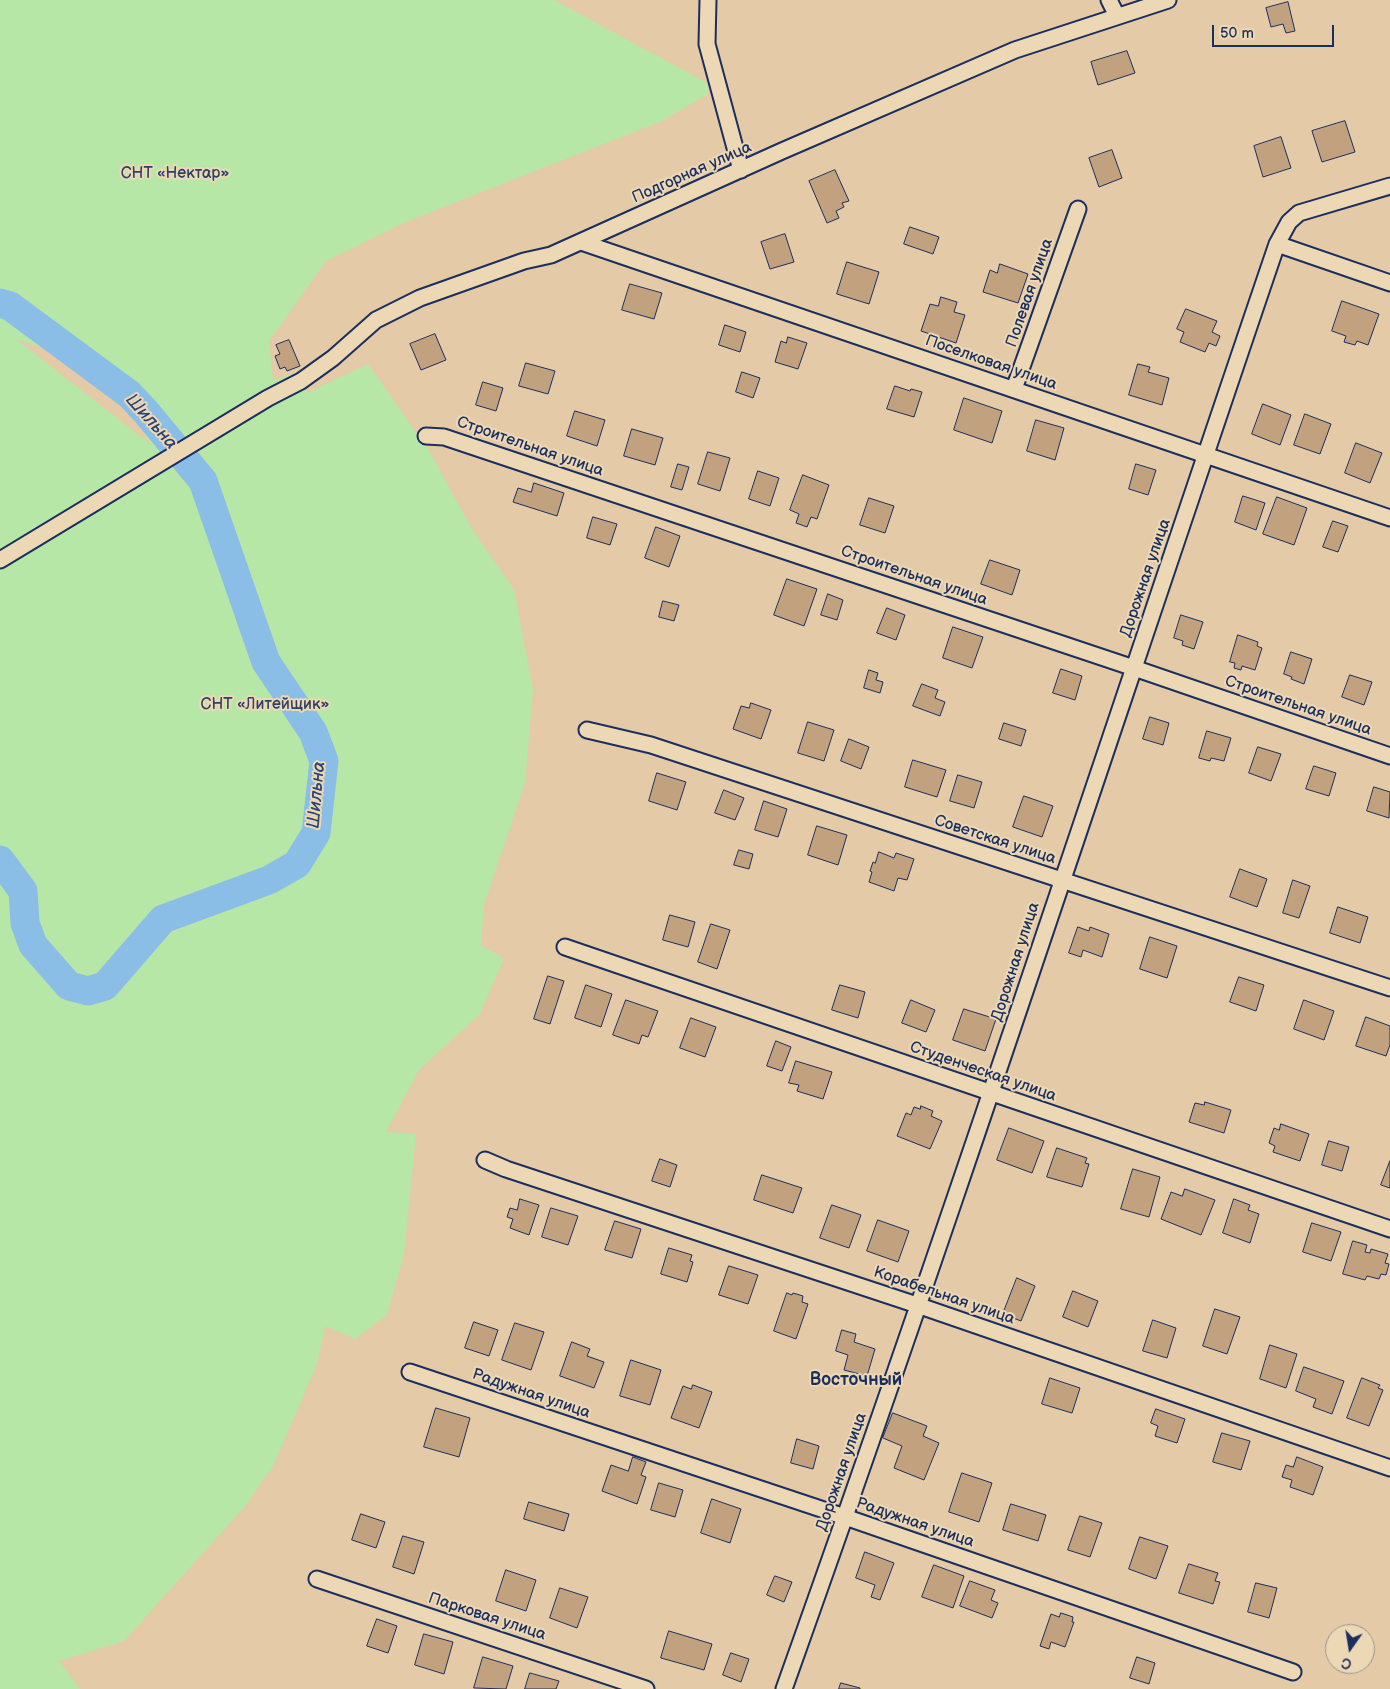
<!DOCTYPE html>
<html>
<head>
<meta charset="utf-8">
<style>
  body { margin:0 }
  #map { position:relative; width:1390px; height:1689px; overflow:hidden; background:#e4caa6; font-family:"Balsamiq Sans",sans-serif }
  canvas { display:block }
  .north { position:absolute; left:1325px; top:1624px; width:50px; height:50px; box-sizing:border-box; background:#edd8b6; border:1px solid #999493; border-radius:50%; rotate:193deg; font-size:14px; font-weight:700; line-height:20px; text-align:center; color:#1b2f5e }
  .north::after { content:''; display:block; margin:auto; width:18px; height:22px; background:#1b2f5e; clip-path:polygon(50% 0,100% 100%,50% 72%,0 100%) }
  .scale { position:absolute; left:1212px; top:25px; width:122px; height:22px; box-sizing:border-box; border:2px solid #1b2f5e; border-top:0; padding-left:6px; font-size:15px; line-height:18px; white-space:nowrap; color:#1b2f5e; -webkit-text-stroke:4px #edd8b6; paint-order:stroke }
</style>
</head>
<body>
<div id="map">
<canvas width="1390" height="1689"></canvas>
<div class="north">С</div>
<div class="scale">50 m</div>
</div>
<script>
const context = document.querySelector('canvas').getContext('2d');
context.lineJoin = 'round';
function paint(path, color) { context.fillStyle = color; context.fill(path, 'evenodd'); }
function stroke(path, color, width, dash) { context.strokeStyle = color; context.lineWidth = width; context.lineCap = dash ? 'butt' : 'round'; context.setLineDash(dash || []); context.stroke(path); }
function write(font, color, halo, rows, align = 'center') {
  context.font = font + ' "Balsamiq Sans",sans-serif'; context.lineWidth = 4; context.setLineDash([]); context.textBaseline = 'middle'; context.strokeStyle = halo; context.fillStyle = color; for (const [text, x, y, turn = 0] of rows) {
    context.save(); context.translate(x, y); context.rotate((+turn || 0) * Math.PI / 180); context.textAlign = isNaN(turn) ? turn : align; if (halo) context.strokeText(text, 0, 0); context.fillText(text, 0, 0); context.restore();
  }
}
const green = new Path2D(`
  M0,0H554L707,83L708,94L662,121L408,221L326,261L269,341L273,381L297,372L307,393L368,364L431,454L470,526L514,590L533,690L525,783L484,905L481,946L504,958L480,1014L419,1070L386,1132L416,1134L404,1254L387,1315L355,1339L325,1326L317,1364L273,1466L246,1505L124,1641L59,1661L80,1689H0ZM16,339L50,350L123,397L150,444Z`);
const river = new Path2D(`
  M0,303L10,306L129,394L146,412L203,481L266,662L313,732L324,761L316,833L297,864L269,880L163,919L105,986L88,991L69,986L33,945L25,923L23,891L0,860`);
const building = new Path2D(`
  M1288,2L1295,31L1286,33L1283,24L1271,27L1266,8Z
  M1127,51L1135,73L1098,85L1091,62Z
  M1345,121L1355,152L1322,162L1312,131Z
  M1281,137L1291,168L1263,177L1254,146Z
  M1112,150L1122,178L1099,187L1089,158Z
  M835,170L849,201L842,203L844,207L836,211L839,218L827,223L809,181Z
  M910,227L939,237L933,254L904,244Z
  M785,234L794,262L770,269L761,242Z
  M847,262L879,272L869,304L837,294Z
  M1000,264L1028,274L1018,303L983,292L990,270L997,273Z
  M630,284L662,293L654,319L622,310Z
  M941,297L957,302L954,312L965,315L956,343L921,331L930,304L938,306Z
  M1342,301L1379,314L1368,345L1357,341L1355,345L1344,342L1346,336L1332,331Z
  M1186,309L1217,321L1212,332L1220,336L1216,346L1209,343L1205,352L1180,342L1184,332L1177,329Z
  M725,325L746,332L740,352L719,345Z
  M435,334L446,360L421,370L410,344Z
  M788,337L807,343L798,369L775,362L781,341L786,343Z
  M289,340L300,366L287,371L285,367L280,369L275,356L280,354L276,345Z
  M526,363L555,371L548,394L519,386Z
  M1138,364L1150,367L1148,372L1169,378L1162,405L1129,395Z
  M742,372L760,378L753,398L736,392Z
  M483,382L503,388L496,411L476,405Z
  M895,386L910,391L911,389L922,392L914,417L887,409Z
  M964,398L1002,411L992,443L954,430Z
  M1263,404L1291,415L1280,445L1252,434Z
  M575,411L605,420L597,446L567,436Z
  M1305,414L1331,424L1320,454L1294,445Z
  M1036,420L1064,428L1055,460L1027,451Z
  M632,429L663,438L655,465L624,456Z
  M1356,443L1382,453L1370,483L1345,473Z
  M708,452L730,458L720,491L698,484Z
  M678,464L689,467L682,490L671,487Z
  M1136,464L1156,470L1148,495L1129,489Z
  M758,471L779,478L770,506L749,499Z
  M803,475L829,485L817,519L811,517L807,527L796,523L799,514L790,510Z
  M534,483L564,493L557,516L513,502L518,488L531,492Z
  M1243,496L1265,503L1256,530L1235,522Z
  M1277,497L1307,508L1294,545L1263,534Z
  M869,498L894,506L885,533L860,525Z
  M593,517L617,524L610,545L587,538Z
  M1333,521L1348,526L1338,552L1323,547Z
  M656,527L680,536L669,567L645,558Z
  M990,560L1020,570L1012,595L981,584Z
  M787,579L817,589L804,626L774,615Z
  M828,594L843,600L837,620L821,615Z
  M663,601L679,605L674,621L659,617Z
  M887,608L905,615L896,640L877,633Z
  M1181,615L1203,622L1194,649L1182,645L1183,641L1174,638Z
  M953,627L983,637L972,668L943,658Z
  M1238,635L1258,642L1257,646L1262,648L1255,670L1242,666L1241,670L1234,668L1235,663L1230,662Z
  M1291,652L1312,659L1304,684L1291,679L1292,677L1284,674Z
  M1061,669L1082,676L1075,700L1053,693Z
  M869,670L878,673L876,680L883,682L880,693L864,688Z
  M1350,675L1372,682L1364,705L1342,697Z
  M922,684L938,690L935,698L945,702L940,716L913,706Z
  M751,703L771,710L761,739L733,729L741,706L749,708Z
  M1150,717L1169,723L1163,745L1143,739Z
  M808,722L834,730L824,761L798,753Z
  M1004,723L1026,730L1021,746L999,739Z
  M1207,731L1231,738L1224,761L1211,758L1210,761L1199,758Z
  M849,739L869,747L861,769L841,761Z
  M1258,747L1281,754L1271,781L1249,773Z
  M913,760L946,770L937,797L905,787Z
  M1314,766L1336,773L1329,796L1306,789Z
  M657,773L686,782L677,810L649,801Z
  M958,775L982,782L974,808L950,801Z
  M1374,787L1390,792L1389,818L1367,811Z
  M724,790L744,798L735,820L715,813Z
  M1024,796L1053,806L1042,837L1013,827Z
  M764,801L787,809L778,837L755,830Z
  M817,826L847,835L838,865L808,855Z
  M739,850L753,854L749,869L734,865Z
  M879,852L894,858L896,853L914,859L907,880L898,878L894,891L869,882L872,872L870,871L873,862L875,863Z
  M1240,869L1267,879L1257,907L1230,897Z
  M1293,880L1310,886L1299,918L1283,913Z
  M1338,907L1368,917L1360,943L1330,933Z
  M670,915L695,922L688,947L663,940Z
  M711,924L730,930L717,969L698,962Z
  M1078,927L1089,931L1090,927L1109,934L1102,957L1083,950L1081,957L1069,953Z
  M1150,937L1177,946L1167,978L1140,969Z
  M548,976L564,981L550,1024L534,1019Z
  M1239,977L1264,985L1256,1011L1230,1002Z
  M586,985L612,994L601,1027L575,1018Z
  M840,985L865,992L858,1018L832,1010Z
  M626,1000L658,1011L648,1037L642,1035L639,1044L613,1035Z
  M911,1000L935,1010L926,1032L902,1023Z
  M1304,1000L1334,1011L1324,1040L1294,1029Z
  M964,1009L996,1019L985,1051L953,1040Z
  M1366,1017L1390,1026V1045L1386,1056L1356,1046Z
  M691,1018L716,1027L705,1057L680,1048Z
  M776,1041L791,1047L782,1071L767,1066Z
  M796,1061L832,1072L823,1099L797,1091L799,1085L789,1083Z
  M1205,1102L1231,1110L1224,1133L1189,1122L1195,1103L1204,1105Z
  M921,1106L933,1111L931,1116L942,1121L930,1149L897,1136L906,1113L911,1115L914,1107L920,1109Z
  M1281,1124L1309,1134L1300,1161L1273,1152L1275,1146L1269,1143L1274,1128L1279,1130Z
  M1009,1128L1044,1141L1032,1173L997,1160Z
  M1329,1141L1349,1147L1342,1171L1322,1165Z
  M1057,1148L1087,1158L1085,1163L1089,1164L1082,1187L1047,1177Z
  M660,1159L677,1165L670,1187L652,1181Z
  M1390,1161V1188L1381,1185Z
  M1133,1169L1160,1177L1149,1217L1121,1209Z
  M762,1175L802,1188L793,1213L754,1200Z
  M1185,1189L1215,1200L1201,1235L1161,1219L1171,1192L1182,1196Z
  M520,1199L539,1205L529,1235L510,1228L513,1219L507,1217L510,1208L517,1210Z
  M1234,1199L1250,1205L1248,1210L1259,1214L1250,1243L1223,1233Z
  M832,1205L861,1215L849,1248L820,1238Z
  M551,1208L578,1216L568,1245L542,1237Z
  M878,1220L909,1231L898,1262L867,1251Z
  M615,1221L641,1229L632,1258L605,1250Z
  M1312,1223L1341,1232L1331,1261L1303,1252Z
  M1353,1241L1367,1245L1365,1252L1370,1253L1371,1249L1388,1254L1385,1263L1389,1264L1386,1275L1381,1274L1379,1279L1367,1276L1365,1280L1343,1274Z
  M669,1248L692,1255L690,1261L693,1262L687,1282L661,1274Z
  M729,1266L758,1275L748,1304L719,1295Z
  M1017,1278L1035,1286L1021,1321L1003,1314Z
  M1073,1291L1098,1301L1088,1327L1063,1317Z
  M787,1293L792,1295L793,1293L803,1296L802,1302L808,1304L796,1339L774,1331Z
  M1215,1309L1240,1317L1227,1354L1203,1346Z
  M1153,1320L1176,1328L1167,1358L1143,1351Z
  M474,1322L498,1330L489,1356L465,1348Z
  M515,1323L544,1332L531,1370L502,1360Z
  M842,1330L856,1334L854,1342L875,1349L867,1376L844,1370L848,1355L836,1351Z
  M572,1342L590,1349L587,1356L604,1362L594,1388L560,1376Z
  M1270,1345L1297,1354L1286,1388L1260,1379Z
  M631,1360L661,1370L650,1405L620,1396Z
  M1304,1367L1344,1381L1332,1414L1313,1407L1316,1399L1296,1391Z
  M1050,1378L1080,1388L1072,1413L1042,1404Z
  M1362,1378L1380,1385L1378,1388L1383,1390L1369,1426L1347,1418Z
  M693,1385L712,1392L699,1428L671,1418L683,1386L691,1389Z
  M436,1408L470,1418L459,1457L424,1447Z
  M1156,1409L1185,1419L1177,1443L1155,1436L1158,1426L1151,1423Z
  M893,1413L927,1426L923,1436L939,1443L924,1480L894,1468L902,1446L883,1438Z
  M1222,1433L1250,1441L1241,1470L1213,1462Z
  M797,1439L819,1446L813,1469L791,1463Z
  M633,1457L646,1462L641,1475L646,1477L637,1504L602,1491L611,1465L628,1471Z
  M1297,1457L1323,1467L1313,1495L1290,1487L1292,1480L1282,1477L1286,1465L1293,1467Z
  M962,1473L992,1483L979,1522L949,1512Z
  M659,1483L683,1490L675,1517L651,1510Z
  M712,1499L741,1509L730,1543L701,1533Z
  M529,1502L569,1514L564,1531L524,1519Z
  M1011,1504L1046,1515L1038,1541L1003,1530Z
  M361,1514L385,1522L376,1548L352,1540Z
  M1080,1516L1102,1523L1090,1557L1068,1550Z
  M403,1536L424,1542L414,1574L393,1567Z
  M1140,1537L1168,1546L1156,1579L1129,1569Z
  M865,1552L894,1563L880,1600L871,1597L875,1585L856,1578Z
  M1189,1564L1218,1573L1215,1581L1220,1582L1213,1604L1179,1593Z
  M934,1565L964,1576L953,1608L922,1597Z
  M506,1570L536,1580L526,1611L496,1601Z
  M775,1576L792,1582L784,1602L767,1595Z
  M970,1581L995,1590L991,1600L998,1603L992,1618L960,1606Z
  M1256,1583L1277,1588L1269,1618L1248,1612Z
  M560,1588L588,1597L577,1628L550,1618Z
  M1061,1613L1073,1617L1072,1622H1074L1065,1647L1051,1642L1049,1649L1040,1646L1051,1614L1059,1617Z
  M377,1619L397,1626L388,1653L367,1646Z
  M669,1631L712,1644L704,1670L661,1658Z
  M424,1634L453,1642L444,1674L415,1665Z
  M731,1653L749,1659L741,1682L723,1675Z
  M483,1657L513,1666L506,1689L474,1688Z
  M1137,1657L1155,1663L1149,1684L1130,1678Z
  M530,1673L559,1681L556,1689H525Z
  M841,1683L860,1688V1689H839Z`);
const street = new Path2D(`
  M708,0L707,44L741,170
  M1109,0L1117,16
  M581,242L1390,518
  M1277,244L1390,283
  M1014,389L1078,209
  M426,436L444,437L1134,668L1390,756
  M0,560L268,398L301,381L333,358L376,320L420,298L524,261L551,255L782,151L1015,50L1168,0
  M587,730L651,745L1390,988
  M565,947L1390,1229
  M485,1160L506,1169L917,1305L1390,1468
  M410,1372L845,1517L1293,1672
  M317,1579L646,1689
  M784,1689C955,1210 1113,726 1277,244L1289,222L1299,213L1390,186`);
const streetNames = [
  ["Подгорная улица",692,173,-24],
  ["Полевая улица",1030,293,-71],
  ["Поселковая улица",991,363,19],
  ["Строительная улица",530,447,19],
  ["Строительная улица",914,576,19],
  ["Дорожная улица",1146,578,-71],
  ["Строительная улица",1298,706,19],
  ["Советская улица",995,840,18],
  ["Дорожная улица",1016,962,-72],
  ["Студенческая улица",983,1072,19],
  ["Корабельная улица",944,1296,19],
  ["Радужная улица",531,1394,19],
  ["Дорожная улица",842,1472,-71],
  ["Радужная улица",915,1523,19],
  ["Парковая улица",487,1617,18]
];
const parkNames = [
  ["СНТ «Нектар»",175,174],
  ["СНТ «Литейщик»",265,705]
];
const waterNames = [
  ["Шильна",151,422,48],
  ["Шильна",317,795,-85]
];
const neighbourhoodNames = [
  ["Восточный",856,1380]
];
paint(green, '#b7e7a6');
stroke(river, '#8abee7', 29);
paint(building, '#c2a17f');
stroke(building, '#1b2f5e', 1);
stroke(street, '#1b2f5e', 19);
stroke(street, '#edd8b6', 15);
write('16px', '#1b2f5e', '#edd8b6', streetNames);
write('16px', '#2b4165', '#edd8b6', parkNames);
write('italic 18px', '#2c4473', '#edd8b6', waterNames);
write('bold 18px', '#1b2f5e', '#edd8b6', neighbourhoodNames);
</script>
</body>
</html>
